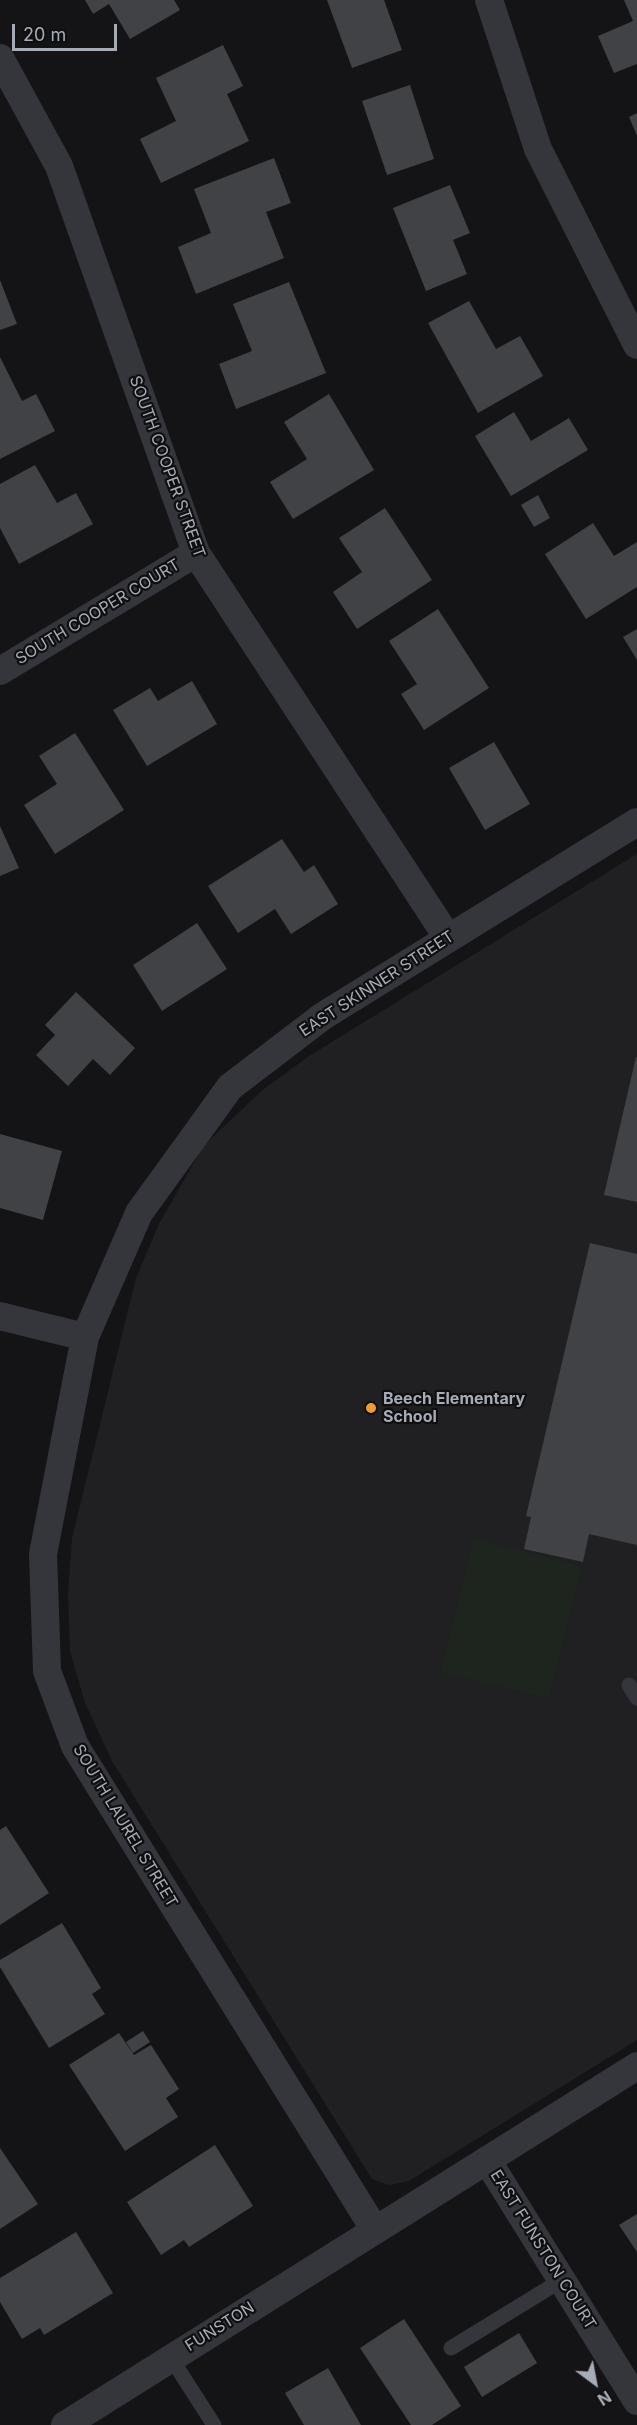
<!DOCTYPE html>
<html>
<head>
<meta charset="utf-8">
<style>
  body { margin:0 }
  #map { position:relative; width:637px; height:2425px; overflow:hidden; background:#141416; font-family:Inter,sans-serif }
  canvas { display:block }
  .north { position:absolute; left:565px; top:2353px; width:60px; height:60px; -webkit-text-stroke:4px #0f0f11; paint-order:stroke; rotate:148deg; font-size:16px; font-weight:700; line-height:24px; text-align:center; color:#a6acb6 }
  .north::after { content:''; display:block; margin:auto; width:21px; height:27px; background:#a6acb6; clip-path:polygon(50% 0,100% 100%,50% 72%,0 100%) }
  .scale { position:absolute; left:12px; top:24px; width:105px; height:27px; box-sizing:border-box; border:3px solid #a6acb6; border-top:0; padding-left:8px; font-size:18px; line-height:21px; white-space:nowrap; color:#a6acb6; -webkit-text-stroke:4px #0f0f11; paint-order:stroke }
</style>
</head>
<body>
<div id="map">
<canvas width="637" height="2425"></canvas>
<div class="north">N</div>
<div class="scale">20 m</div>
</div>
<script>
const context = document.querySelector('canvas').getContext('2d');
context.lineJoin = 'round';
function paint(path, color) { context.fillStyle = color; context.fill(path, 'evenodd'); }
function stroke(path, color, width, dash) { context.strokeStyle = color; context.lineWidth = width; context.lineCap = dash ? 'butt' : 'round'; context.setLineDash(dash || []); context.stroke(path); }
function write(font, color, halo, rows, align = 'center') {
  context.font = font + ' Inter,sans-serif'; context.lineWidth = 4.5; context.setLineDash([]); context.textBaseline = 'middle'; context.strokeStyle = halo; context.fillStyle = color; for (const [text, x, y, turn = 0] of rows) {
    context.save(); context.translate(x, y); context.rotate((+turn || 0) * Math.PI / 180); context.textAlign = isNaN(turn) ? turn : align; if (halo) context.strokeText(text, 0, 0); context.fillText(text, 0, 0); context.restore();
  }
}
const built = new Path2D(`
  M637,854V2040L409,2181L389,2185L372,2179L112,1761L85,1703L70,1651L68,1594L72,1538L136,1278L159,1224L204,1145L265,1088L309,1056Z`);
const green = new Path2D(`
  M474,1539L581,1565L548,1698L441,1672Z`);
const building = new Path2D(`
  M85,0H174L180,10L130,39L109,4L93,14Z
  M327,0H384L402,50L352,68Z
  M624,0H637V64L614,73L598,36L633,21Z
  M223,45L243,86L227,94L249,141L161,183L140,139L176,121L156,78Z
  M410,85L434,159L387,175L362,101Z
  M637,113V136L629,117Z
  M274,158L291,203L266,212L284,258L196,294L178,247L211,233L194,189Z
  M450,185L470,233L453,240L467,274L426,291L393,208Z
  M0,280L17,324L0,330Z
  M289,282L326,373L236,409L219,364L252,351L233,304Z
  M469,301L496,349L520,336L543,376L478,413L428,323Z
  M0,357L22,401L36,394L55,431L0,459Z
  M329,394L374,470L293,519L270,482L307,459L284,422Z
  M514,412L531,441L569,418L588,450L511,496L475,436Z
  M35,465L57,503L76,493L93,524L19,564L0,528V484Z
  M538,495L550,518L534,527L521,505Z
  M385,508L432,580L357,629L333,592L362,572L339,538Z
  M593,523L614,556L637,542V587L586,619L545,554Z
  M438,609L489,688L424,730L401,694L417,684L389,641Z
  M637,629V660L623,637Z
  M192,681L217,724L147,766L113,710L150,688L158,701Z
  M75,733L124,810L55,854L24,805L57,784L39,756Z
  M494,742L530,804L485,830L449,768Z
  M0,826L19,868L0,876Z
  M282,839L304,872L314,865L338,904L291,934L275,909L238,933L208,886Z
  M197,923L227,969L162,1011L133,965Z
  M76,992L135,1048L110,1075L93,1059L68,1086L36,1055L55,1035L45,1025Z
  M636,1057H637V1202L604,1195Z
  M0,1134L62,1151L43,1220L0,1208Z
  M590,1243L637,1254V1545L589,1534L583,1562L524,1549L531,1517L526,1516Z
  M6,1826L49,1893L0,1925V1830Z
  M62,1923L101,1988L92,1994L105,2014L49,2048L0,1967V1960Z
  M143,2031L150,2042L133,2053L126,2042Z
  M119,2033L134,2055L151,2045L179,2089L166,2098L178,2117L125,2151L69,2065Z
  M215,2145L253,2206L189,2247L184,2240L161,2255L127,2202Z
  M0,2148L38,2204L0,2229Z
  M637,2214V2252L619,2225Z
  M76,2232L113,2293L44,2335L40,2328L22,2339L0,2302V2278Z
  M404,2319L461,2406L432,2425H411L360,2348Z
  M519,2333L537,2363L482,2397L464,2367Z
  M328,2368L361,2425H304L285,2393Z`);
const lane = new Path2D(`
  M629,1685L637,1698
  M451,2348L562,2280
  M171,2358L214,2425`);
const street = new Path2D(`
  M489,0L538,149L637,345
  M0,58L59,166L196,553L448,938
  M0,671L196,553
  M0,1316L85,1337
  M487,2160L637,2401
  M375,2230L75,1746L47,1671L43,1554L85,1337L139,1213L230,1087L323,1016L637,822
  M65,2425L637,2066`);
const markers = [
  [371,1408,6,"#ee9d33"]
];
const streetNames = [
  ["SOUTH COOPER STREET",167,467,70],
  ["SOUTH COOPER COURT",98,612,-31],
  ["EAST SKINNER STREET",377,984,-33],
  ["SOUTH LAUREL STREET",125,1826,59],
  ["EAST FUNSTON COURT",543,2250,58],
  ["FUNSTON",220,2327,-32]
];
const poiNames = [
  ["Beech Elementary",383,1399],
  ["School",383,1417]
];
paint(built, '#202023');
paint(green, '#1e251e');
paint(building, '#404246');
stroke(lane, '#35363b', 15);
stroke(street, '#35363b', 28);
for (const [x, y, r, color] of markers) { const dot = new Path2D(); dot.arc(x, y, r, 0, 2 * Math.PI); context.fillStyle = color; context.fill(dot); stroke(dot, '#0f0f11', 2); }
write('16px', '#a6acb6', '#0f0f11', streetNames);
write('bold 16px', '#a6acb6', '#0f0f11', poiNames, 'left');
</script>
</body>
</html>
